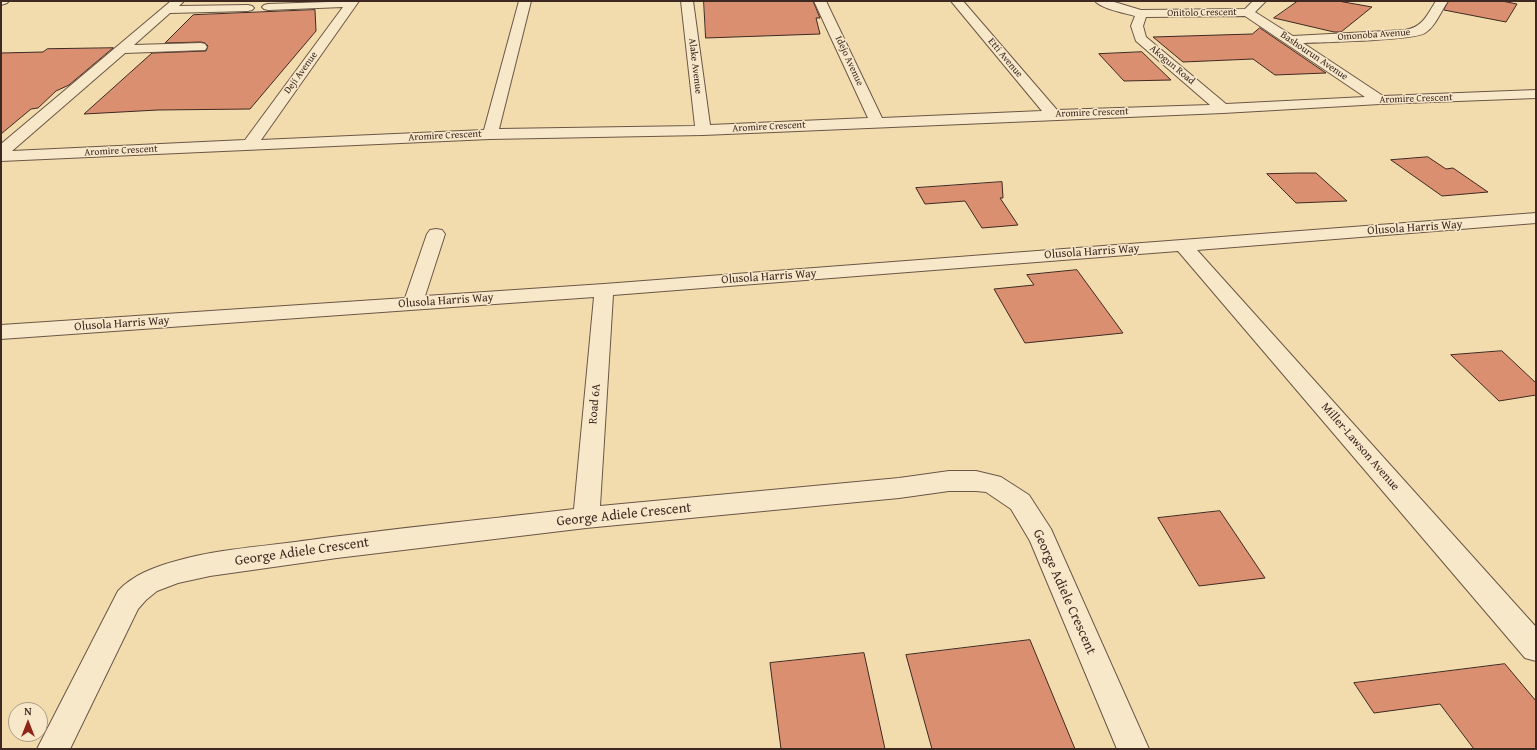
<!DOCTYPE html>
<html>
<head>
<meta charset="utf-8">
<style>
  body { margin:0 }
  #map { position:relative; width:1537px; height:750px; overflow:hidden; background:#f2dcae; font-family:"Gentium Book Plus",serif }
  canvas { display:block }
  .frame { position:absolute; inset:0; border:2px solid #3e2922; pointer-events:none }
  .north { position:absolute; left:8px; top:702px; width:40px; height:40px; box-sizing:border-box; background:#f7e8ca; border:1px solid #ad9c87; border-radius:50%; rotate:0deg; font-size:11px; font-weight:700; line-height:16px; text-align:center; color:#3e2922 }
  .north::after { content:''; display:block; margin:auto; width:14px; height:18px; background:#8f2418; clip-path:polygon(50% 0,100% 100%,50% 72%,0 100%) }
</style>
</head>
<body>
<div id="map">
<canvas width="1537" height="750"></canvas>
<div class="frame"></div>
<div class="north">N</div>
</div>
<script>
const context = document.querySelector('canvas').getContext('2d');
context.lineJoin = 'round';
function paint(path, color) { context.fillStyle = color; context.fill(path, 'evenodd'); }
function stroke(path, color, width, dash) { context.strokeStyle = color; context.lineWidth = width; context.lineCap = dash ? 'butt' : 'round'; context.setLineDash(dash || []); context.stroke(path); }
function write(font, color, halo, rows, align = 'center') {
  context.font = font + ' "Gentium Book Plus",serif'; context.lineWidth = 3; context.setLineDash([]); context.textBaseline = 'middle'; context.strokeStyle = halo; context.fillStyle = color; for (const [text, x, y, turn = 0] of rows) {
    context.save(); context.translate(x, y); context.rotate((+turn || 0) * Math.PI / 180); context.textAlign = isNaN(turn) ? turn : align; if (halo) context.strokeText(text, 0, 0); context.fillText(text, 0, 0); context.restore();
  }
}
const building = new Path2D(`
  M704,1H813L820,18H816L820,34L706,38Z
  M1298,1H1338L1372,7L1341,32H1334L1274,18Z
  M1449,1H1502L1517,4L1506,22L1444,10Z
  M315,10L316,31L250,109L158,110L84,114L152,53L206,51L208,46L205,43L201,42L165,43L193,15Z
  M1260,28L1326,73L1275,75L1253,59L1183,62L1153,37L1252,34Z
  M113,48L69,85L56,91L38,108L31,109L1,134V53L43,52L47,49Z
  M1142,52L1171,80L1124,81L1099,54Z
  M1428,157L1446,169L1453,168L1488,192L1442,196L1391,160Z
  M1299,173H1316L1347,201L1296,203L1267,174Z
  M1002,182L1003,198H1000L1018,225L982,228L965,201L925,204L916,188Z
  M1077,270L1123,333L1025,343L994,289L1034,285L1027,275Z
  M1502,351L1536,383V395L1499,401L1451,355Z
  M1220,511L1265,578L1199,586L1158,518Z
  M1030,640L1075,749H932L906,655Z
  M864,653L885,749H781L770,663Z
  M1505,664L1536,701V749H1474L1440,704L1374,713L1354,683Z`);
const minor = new Path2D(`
  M1,1H9L7,3L1,5Z
  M171,1H184L179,6L248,5L252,6L254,8L252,10L248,11L170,13L134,45L201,43L205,44L207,47L205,50L125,53L12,151L245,140L343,7L268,10L264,9L262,7L264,5L268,4L359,1L261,140L484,130L519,1H531L499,129L695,126L681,1H693L710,125L868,118L814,1H826L882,118L1042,111L951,1H963L1057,110L1210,105L1136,41L1131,26L1135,16C1125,13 1102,9 1095,1H1111L1141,10L1245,9L1253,1H1266L1255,12L1293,36L1405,30C1423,27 1427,15 1436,1H1448C1441,11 1435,27 1425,33C1413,41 1323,42 1303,43L1383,96L1536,90V98L1380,104L1223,113L703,135L490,139L1,161V144ZM1245,16L1365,97L1226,104L1146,37L1143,26L1146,17Z
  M1536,213V223L1197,250L1536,627V661L1525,658L1178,251L613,295L600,506L899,478L949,471H976L1001,477L1029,495L1051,529L1149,749H1117L1030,541L1011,509L986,492L976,491H949L899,498L586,528L337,558L210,576L178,583L157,591L146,600L138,609L70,749H37L118,591C133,575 154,567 176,561C214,550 255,547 295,542C388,529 481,520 574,509L594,297L1,339V325L405,298L427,234L430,230L436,229L442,230L445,234L425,296L604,284Z`);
const farStreetnames = [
  ["Onitolo Crescent",1202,13,-1],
  ["Omonoba Avenue",1374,35,-4],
  ["Bashourun Avenue",1314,56,34],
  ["Etti Avenue",1005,58,50],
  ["Idejo Avenue",849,61,65],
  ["Akogun Road",1172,65,40],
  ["Alake Avenue",695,66,83],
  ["Deji Avenue",301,73,-54],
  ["Aromire Crescent",1416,99,-2],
  ["Aromire Crescent",1092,113,-2],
  ["Aromire Crescent",769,127,-3],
  ["Aromire Crescent",445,136,-3],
  ["Aromire Crescent",121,151,-3]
];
const streetNames = [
  ["Olusola Harris Way",1415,228,-4],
  ["Olusola Harris Way",1092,252,-4],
  ["Olusola Harris Way",769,277,-4],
  ["Olusola Harris Way",446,301,-4],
  ["Olusola Harris Way",122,324,-4],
  ["Road 6A",595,404,-85],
  ["Miller-Lawson Avenue",1360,447,49]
];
const nearStreetnames = [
  ["George Adiele Crescent",624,515,-6],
  ["George Adiele Crescent",302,552,-8],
  ["George Adiele Crescent",1064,592,66]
];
paint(building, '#da8f70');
stroke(building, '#3e2922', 1);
stroke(minor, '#6b5645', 2);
paint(minor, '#f7e8ca');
write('10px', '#3e2922', '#f7e8ca', farStreetnames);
write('12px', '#3e2922', '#f7e8ca', streetNames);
write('14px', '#3e2922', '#f7e8ca', nearStreetnames);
</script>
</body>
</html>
